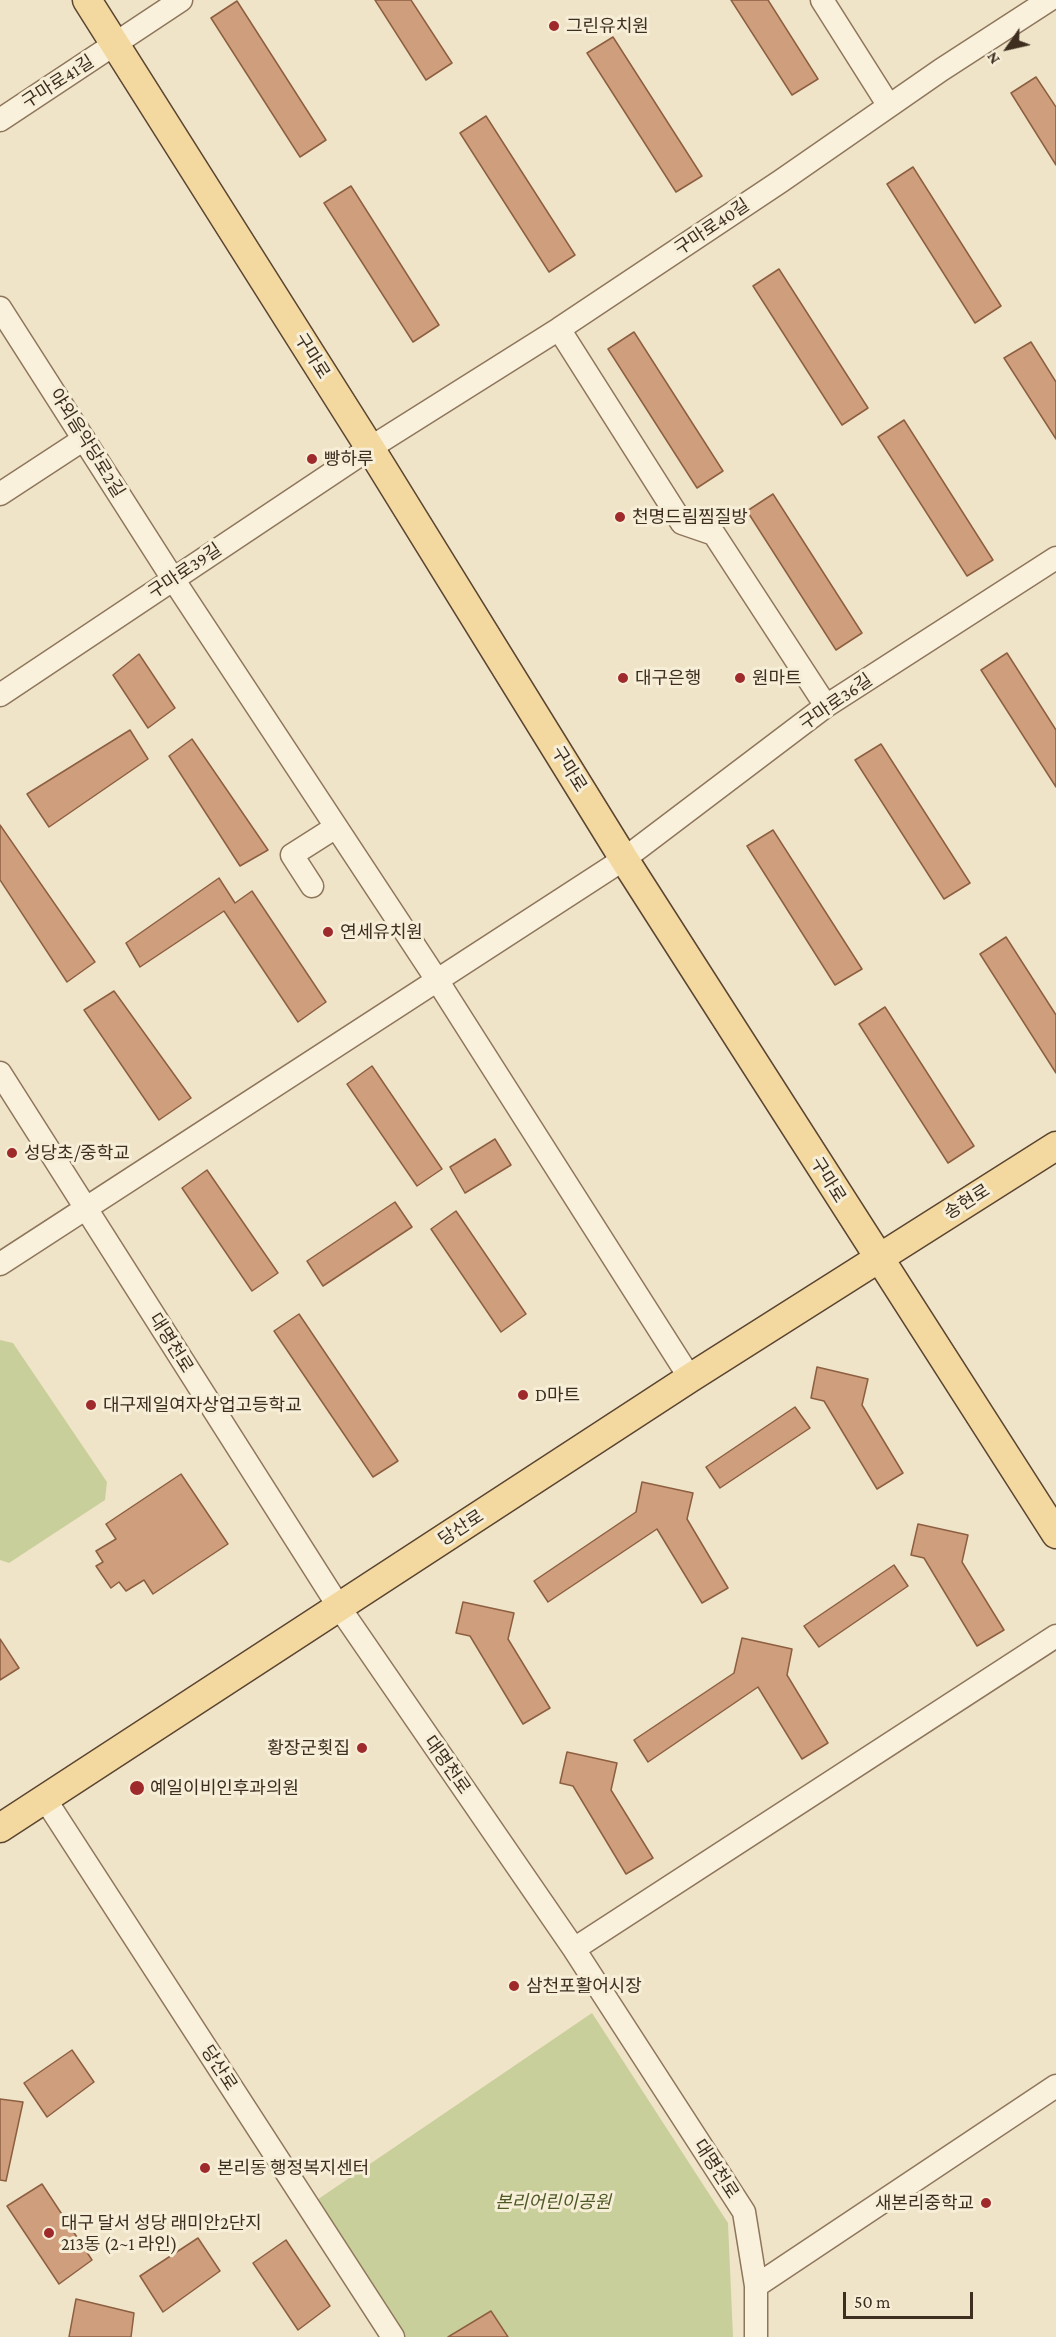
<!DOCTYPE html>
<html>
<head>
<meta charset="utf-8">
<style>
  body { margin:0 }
  #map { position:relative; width:1056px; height:2337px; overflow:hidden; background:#f0e4c8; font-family:"Crimson Pro",serif }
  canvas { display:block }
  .north { position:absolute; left:978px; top:18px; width:60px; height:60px; -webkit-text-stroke:4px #f7eed8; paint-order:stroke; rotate:236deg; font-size:16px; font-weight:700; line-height:24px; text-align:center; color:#3d2e20 }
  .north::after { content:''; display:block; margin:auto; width:21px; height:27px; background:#3d2e20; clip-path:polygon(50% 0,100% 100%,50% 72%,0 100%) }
  .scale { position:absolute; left:843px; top:2292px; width:130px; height:27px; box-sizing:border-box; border:3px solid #3d2e20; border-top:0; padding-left:8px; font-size:18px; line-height:21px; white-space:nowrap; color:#3d2e20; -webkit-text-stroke:4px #f7eed8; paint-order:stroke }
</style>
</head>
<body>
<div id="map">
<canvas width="1056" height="2337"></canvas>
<div class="north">N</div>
<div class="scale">50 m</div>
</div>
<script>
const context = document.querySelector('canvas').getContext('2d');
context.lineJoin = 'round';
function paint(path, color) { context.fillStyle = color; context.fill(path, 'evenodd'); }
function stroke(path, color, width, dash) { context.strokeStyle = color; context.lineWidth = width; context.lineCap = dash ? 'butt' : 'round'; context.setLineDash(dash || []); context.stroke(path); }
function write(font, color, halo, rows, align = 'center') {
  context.font = font + ' "Crimson Pro","Noto Sans KR",serif'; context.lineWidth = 6; context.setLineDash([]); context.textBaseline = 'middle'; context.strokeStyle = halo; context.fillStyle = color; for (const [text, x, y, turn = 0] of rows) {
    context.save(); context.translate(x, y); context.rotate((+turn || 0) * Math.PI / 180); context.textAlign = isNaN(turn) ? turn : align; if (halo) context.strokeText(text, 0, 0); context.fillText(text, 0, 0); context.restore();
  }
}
const green = new Path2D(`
  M0,1340L13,1343L107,1482L105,1500L9,1563L0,1560Z
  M592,2013L728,2223L733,2337H393L308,2206Z`);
const building = new Path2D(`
  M375,0H411L452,63L426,80Z
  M731,0H768L818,79L792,95Z
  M237,1L326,140L300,157L211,18Z
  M613,37L702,176L676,192L587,53Z
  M1036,77L1056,107V165L1011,93Z
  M486,116L575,255L549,272L460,133Z
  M913,167L1001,306L975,323L887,184Z
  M351,186L439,325L413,342L324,203Z
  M779,269L868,408L842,425L753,286Z
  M634,332L723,471L697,488L608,349Z
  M1031,342L1056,382V439L1004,358Z
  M904,420L993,560L967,576L878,437Z
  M773,494L862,633L836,650L747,511Z
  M1007,653L1056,730V787L981,670Z
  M139,654L175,708L148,728L113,675Z
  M130,730L148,759L49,827L27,794Z
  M192,739L268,850L240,866L169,756Z
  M881,744L970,883L944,899L855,760Z
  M0,825L95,962L67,982L0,880Z
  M773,830L862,969L835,985L747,846Z
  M219,878L235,903L252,891L326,1002L298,1022L224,911L140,967L126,943Z
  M1006,937L1056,1015V1073L980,954Z
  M114,991L191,1098L159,1120L84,1010Z
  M885,1007L974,1146L948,1163L859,1024Z
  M372,1066L442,1169L417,1186L347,1084Z
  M495,1139L511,1165L465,1193L450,1167Z
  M207,1170L278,1273L252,1291L182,1188Z
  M395,1202L412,1227L323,1286L307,1261Z
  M456,1211L526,1314L501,1332L431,1229Z
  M299,1314L398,1461L373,1477L274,1331Z
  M817,1367L868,1379L862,1405L903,1473L877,1489L824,1401L811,1398Z
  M795,1407L810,1428L720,1488L706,1467Z
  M181,1474L228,1544L153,1594L144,1580L126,1591L119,1582L111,1588L96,1566L103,1562L96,1551L116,1539L106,1524Z
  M642,1482L693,1493L687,1519L728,1588L702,1603L657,1529L548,1602L534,1581L636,1512Z
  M918,1524L968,1535L962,1562L1004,1630L977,1646L924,1558L911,1555Z
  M894,1565L908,1586L819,1647L804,1626Z
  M463,1602L514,1613L508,1639L550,1708L523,1724L470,1636L456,1633Z
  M742,1638L792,1649L787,1675L828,1743L802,1759L758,1687L648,1762L634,1740L734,1673Z
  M0,1639L19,1668L0,1680Z
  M567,1752L617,1763L611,1790L653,1858L626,1874L573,1786L560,1783Z
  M72,2050L94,2082L47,2117L24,2083Z
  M0,2099L23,2102L6,2181L0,2180Z
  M42,2184L92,2260L59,2284L7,2206Z
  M198,2238L220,2271L163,2312L140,2276Z
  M286,2240L330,2306L298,2330L253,2263Z
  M76,2299L134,2313L131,2337H69Z
  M491,2311L508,2337H448Z`);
const minor = new Path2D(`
  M822,0L889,106
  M0,120L181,0
  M0,308L173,579L437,980L690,1378
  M559,329L682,523L714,534L826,706
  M0,494L84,439
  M0,695L370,448L559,329L781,181L941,70L1049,0
  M312,886L292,855L336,827
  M0,1073L339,1607L574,1949L744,2212L756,2286V2337
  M0,1264L624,859L826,706L1056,558
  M45,1799L393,2337
  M574,1949L1056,1636
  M756,2286L1056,2086`);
const major = new Path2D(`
  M87,0L370,448L624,859L1056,1534
  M0,1828L690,1378L1056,1146`);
const markers = [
  [554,26,6,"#9e2a2b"],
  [312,459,6,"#9e2a2b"],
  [620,517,6,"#9e2a2b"],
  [623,678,6,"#9e2a2b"],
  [740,678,6,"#9e2a2b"],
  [328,932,6,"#9e2a2b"],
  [12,1153,6,"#9e2a2b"],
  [523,1395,6,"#9e2a2b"],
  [91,1405,6,"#9e2a2b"],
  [362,1748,6,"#9e2a2b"],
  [137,1788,8,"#9e2a2b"],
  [514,1986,6,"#9e2a2b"],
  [205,2168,6,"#9e2a2b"],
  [986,2203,6,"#9e2a2b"],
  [49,2233,6,"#9e2a2b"]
];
const poiNames = [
  ["그린유치원",566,26],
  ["빵하루",324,459],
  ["천명드림찜질방",632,517],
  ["대구은행",635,678],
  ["원마트",752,678],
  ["연세유치원",340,932],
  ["성당초/중학교",24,1153],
  ["D마트",535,1395],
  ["대구제일여자상업고등학교",103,1405],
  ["황장군횟집",350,1748,"right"],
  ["예일이비인후과의원",150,1788],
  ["삼천포활어시장",526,1986],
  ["본리동 행정복지센터",217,2168],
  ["새본리중학교",974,2203,"right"],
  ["대구 달서 성당 래미안2단지",61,2223],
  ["213동 (2~1 라인)",61,2244]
];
const streetNames = [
  ["구마로41길",58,82,-33],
  ["구마로40길",712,227,-34],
  ["구마로",312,356,58],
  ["야외음악당로2길",87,443,58],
  ["구마로39길",185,571,-34],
  ["구마로36길",836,702,-35],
  ["구마로",569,769,58],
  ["구마로",828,1180,58],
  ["송현로",967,1202,-32],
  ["대명천로",171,1343,58],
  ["당산로",461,1528,-33],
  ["대명천로",447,1765,55],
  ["당산로",219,2068,57],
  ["대명천로",716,2169,57]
];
const parkNames = [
  ["본리어린이공원",553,2202]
];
paint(green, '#c9cf9b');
paint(building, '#cf9f7d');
stroke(building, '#8d5f41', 1.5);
stroke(minor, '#8d765c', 25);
stroke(major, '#5b4430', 31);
stroke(minor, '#faf1dc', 22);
stroke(major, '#f3d9a0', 28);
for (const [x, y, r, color] of markers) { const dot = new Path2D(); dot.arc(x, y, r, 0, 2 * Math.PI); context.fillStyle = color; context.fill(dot); stroke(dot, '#f7eed8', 2); }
write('18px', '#3d2e20', '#f7eed8', poiNames, 'left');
write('18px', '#3d2e20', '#f7eed8', streetNames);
write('italic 18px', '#4d5a26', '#f7eed8', parkNames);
</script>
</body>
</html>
